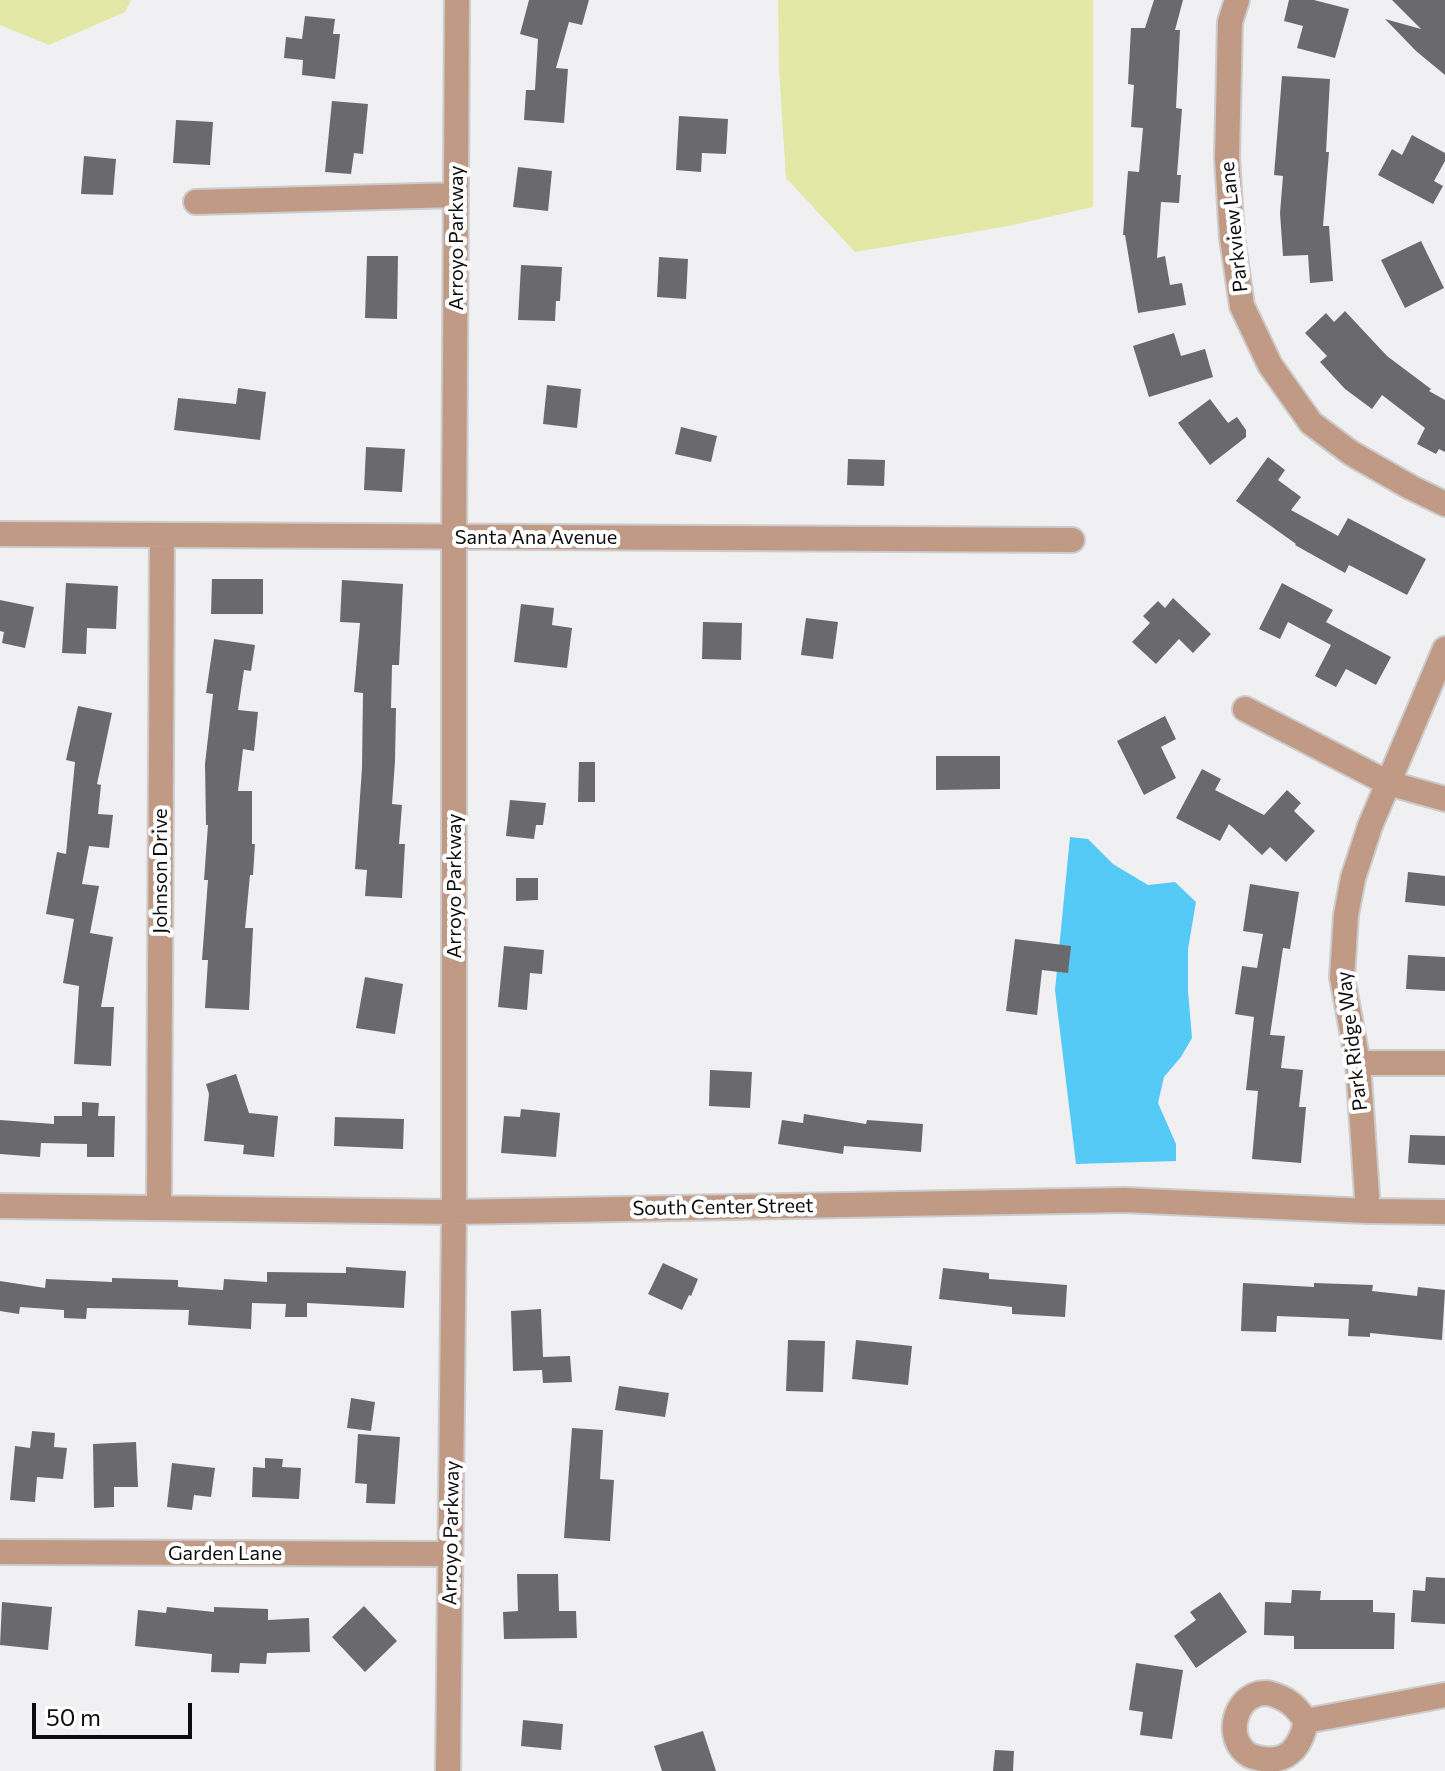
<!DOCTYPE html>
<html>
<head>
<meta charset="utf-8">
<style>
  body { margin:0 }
  #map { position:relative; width:1445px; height:1771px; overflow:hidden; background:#f0f0f2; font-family:Commissioner,sans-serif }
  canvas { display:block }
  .scale { position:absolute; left:32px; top:1703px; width:160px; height:36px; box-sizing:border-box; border:4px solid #0d0d0d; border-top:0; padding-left:10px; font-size:24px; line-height:28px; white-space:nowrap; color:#0d0d0d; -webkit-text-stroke:6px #fff; paint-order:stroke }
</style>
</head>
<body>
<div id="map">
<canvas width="1445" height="1771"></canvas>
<div class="scale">50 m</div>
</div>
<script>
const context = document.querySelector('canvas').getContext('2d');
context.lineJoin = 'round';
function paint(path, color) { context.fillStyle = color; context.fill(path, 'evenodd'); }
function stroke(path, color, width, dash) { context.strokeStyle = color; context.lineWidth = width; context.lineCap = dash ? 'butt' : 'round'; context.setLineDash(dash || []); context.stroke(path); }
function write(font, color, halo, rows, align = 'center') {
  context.font = font + ' Commissioner,sans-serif'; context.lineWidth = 8; context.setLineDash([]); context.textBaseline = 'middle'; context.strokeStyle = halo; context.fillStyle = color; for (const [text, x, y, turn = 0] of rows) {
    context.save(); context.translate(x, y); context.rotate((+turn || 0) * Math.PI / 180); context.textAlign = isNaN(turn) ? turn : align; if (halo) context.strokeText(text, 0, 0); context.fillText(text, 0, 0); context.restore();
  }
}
const green = new Path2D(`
  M0,0H131L125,12L49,45L0,25Z
  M778,0H1093V207L1008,226L855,252L786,178L779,69Z`);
const water = new Path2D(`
  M1070,837L1088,839L1113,864L1148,885L1175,882L1196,902L1188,949V991L1192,1038L1181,1057L1164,1077L1158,1103L1176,1144V1161L1076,1164L1055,990Z`);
const building = new Path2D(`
  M529,0H589L582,25L569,22L556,68L568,69L564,123L524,120L526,90H535L538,39L520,34Z
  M1154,0H1183L1175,30H1180L1176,108L1182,109L1177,175H1181L1179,203L1161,202L1157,258L1165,256L1170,285L1182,283L1186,305L1138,313L1125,235H1123L1128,171L1139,172L1143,128L1131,127L1134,85L1128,84L1131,28H1145Z
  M1289,0H1314L1349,9L1335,58L1297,48L1303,26L1284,21Z
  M1392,0H1445V75L1416,51L1385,19L1421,29Z
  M305,16L335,19L333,34H340L335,79L302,75L303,60L284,58L286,37L302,39Z
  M1282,76L1330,79L1326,152H1329L1323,226H1329L1333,281L1310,283L1308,255L1283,256L1280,213L1283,176L1274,175Z
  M332,101L368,104L363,154L354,153L351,174L325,172Z
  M679,116L728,119L726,154L702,153L701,172L676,170Z
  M176,120L213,122L210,165L173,163Z
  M1412,135L1445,153V161L1434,181L1443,186L1433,204L1378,175L1392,149L1402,155Z
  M84,156L116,159L113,195L81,194Z
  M518,167L552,171L548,211L513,207Z
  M1421,241L1444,288L1405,308L1381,260Z
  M367,256H398L397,319L365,318Z
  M659,257L688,259L686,299L657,297Z
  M521,265L562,267L560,301H556L555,321L518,320Z
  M1345,311L1387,356L1431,389L1429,391L1445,400V452L1439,449L1436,454L1417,444L1425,428L1382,395L1372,409L1345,389L1320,362L1327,356L1305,333L1326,313L1334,322Z
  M1174,333L1181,356L1205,349L1213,377L1149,397L1133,346Z
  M547,385L581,389L577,428L543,424Z
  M238,388L266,392L260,440L174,430L178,398L236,404Z
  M1210,399L1228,423L1237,417L1246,430V437L1210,465L1178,423Z
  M681,427L717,436L711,462L675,454Z
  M366,447L405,449L402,492L364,490Z
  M1268,457L1285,470L1278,480L1301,497L1291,510L1338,536L1348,518L1426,559L1407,595L1349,565L1345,573L1295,545L1296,544L1236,501Z
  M848,459L885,460L884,486L847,485Z
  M212,579H263V614H211Z
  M342,580L403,584L399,665H392L391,708H396L395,761L392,804L402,805L399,844H405L402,898L365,896L367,870L355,869L362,768L363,693L354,692L360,623L340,622Z
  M66,583L118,586L116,629L87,628L86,654L62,653Z
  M1282,583L1333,610L1326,622L1391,657L1376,685L1346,669L1336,687L1315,676L1331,645L1288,622L1280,639L1259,629Z
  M1173,598L1211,634L1193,653L1179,639L1156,664L1132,642L1150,623L1143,616L1158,601L1165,608Z
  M0,600L34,607L25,648L2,643L4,632L0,631Z
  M521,604L554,608L552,625L572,628L567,668L514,662Z
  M806,618L838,622L833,659L801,655Z
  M703,622L742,623L741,660L702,659Z
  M214,639L255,645L251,671L244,670L238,710L258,712L254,751L243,749L238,791H252V844H255L253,875H250L245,928H253L249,1010L205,1008L208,960H202L208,880H204L208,825H206L205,764L213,694L206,693Z
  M78,706L112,713L97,784L101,785L98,814L113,815L109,848L89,846L82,884L99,886L90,933L113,937L101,1007H114L111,1066L74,1064L79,986L63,983L74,919L46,914L57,852L66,854L75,762L66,760Z
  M1165,716L1176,739L1161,747L1176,778L1144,795L1117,741Z
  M936,756H1000V789L936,790Z
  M579,762H595V802H578Z
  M1202,769L1221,779L1215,790L1264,815L1287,790L1301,803L1294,811L1315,831L1286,862L1270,847L1262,855L1229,824L1220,841L1176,818Z
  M510,800L546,803L543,825H536L534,839L506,836Z
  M1408,872L1445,876V906L1405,902Z
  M516,878H538V900L516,901Z
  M1250,884L1299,892L1290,949L1283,948L1270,1035L1285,1036L1281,1068L1303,1070L1299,1107H1306L1301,1163L1252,1159L1258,1091L1246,1090L1254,1017L1235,1014L1242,966L1257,968L1263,934L1243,931Z
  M1015,939L1071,946L1068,973L1042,970L1037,1015L1006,1011Z
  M504,946L544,950L542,974L530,973L527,1010L498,1007Z
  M1408,955L1445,957V991L1406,989Z
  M365,977L403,984L395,1034L356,1028Z
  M710,1070L752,1072L750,1108L709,1106Z
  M236,1074L249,1113L278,1116L274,1157L243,1154L244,1145L204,1141L209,1094L206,1084Z
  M82,1102L99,1103L98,1116H115L114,1157H87V1144L41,1143L40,1157L0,1154V1120L54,1124V1116H82Z
  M521,1109L560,1113L556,1157L501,1153L504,1116L520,1117Z
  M804,1114L866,1124L867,1120L923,1124L921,1152L844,1146L843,1154L778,1144L782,1120L803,1123Z
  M335,1117L404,1119L403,1149L334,1146Z
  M1410,1135L1445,1136V1165L1408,1163Z
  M663,1263L698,1279L691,1296L689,1295L682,1310L648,1294Z
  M346,1267L406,1271L404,1308L307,1303V1317H285L286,1304L252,1303L251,1329L188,1325L189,1310L87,1308L86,1319L64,1318V1310L20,1307L19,1314L0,1311V1281L45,1288L46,1279L112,1282V1278L178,1280V1287L223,1290L224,1279L267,1282V1272L346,1273Z
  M943,1268L989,1273V1279L1067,1285L1065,1317L1012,1314V1307L939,1299Z
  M1243,1283L1314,1287V1283L1373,1285L1372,1291L1417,1296L1418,1287L1445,1290L1442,1340L1370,1333V1337L1348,1336L1349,1319L1277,1316L1276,1332L1241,1331Z
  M541,1309L543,1357L570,1356L572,1382L543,1383L542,1370L513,1371L511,1311Z
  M788,1340L825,1341L823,1392L786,1391Z
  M856,1340L912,1346L908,1385L852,1379Z
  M619,1386L669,1393L665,1417L615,1410Z
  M351,1398L375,1402L371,1431L347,1428Z
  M572,1428L603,1430L600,1479L614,1480L610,1541L564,1538Z
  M32,1431L55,1433L54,1447L67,1448L63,1479L37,1477L35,1502L10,1500L15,1446L30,1448Z
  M358,1434L400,1437L395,1504L366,1503L367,1484L355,1483Z
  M136,1442L138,1487H114V1507L94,1508L93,1444Z
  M265,1458L283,1459L282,1467L301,1468L299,1499L252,1497L253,1467L265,1468Z
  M172,1463L215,1468L211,1497L194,1495L192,1510L167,1507Z
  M517,1574H558L559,1611H576L577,1638L504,1639L503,1612L518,1611Z
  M1426,1577L1445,1578V1624L1411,1622L1413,1590L1425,1591Z
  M1292,1590L1321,1591L1320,1600H1373V1612L1395,1613L1394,1649H1294V1636L1264,1635L1265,1602L1291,1603Z
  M1220,1592L1247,1632L1196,1668L1174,1636L1196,1620L1190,1612Z
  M2,1602L52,1607L48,1650L0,1645Z
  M364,1606L397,1641L365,1672L332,1637Z
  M167,1607L214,1612V1607L268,1609V1620L309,1618L310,1652L267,1653L266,1664L240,1663L239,1673L211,1672L212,1654L135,1646L138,1610L166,1613Z
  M1136,1663L1183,1670L1172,1739L1140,1735L1143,1712L1129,1710Z
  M523,1720L563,1724L561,1750L521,1746Z
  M703,1731L716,1771H662L654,1746Z
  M995,1750L1014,1751L1013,1771H993Z`);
const minor = new Path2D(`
  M1237,0L1230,22L1227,158L1232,238L1242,306L1270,365L1311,423L1351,453L1410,487L1445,504
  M196,202L456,195
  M0,534L1072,540
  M1245,709L1388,783L1445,799
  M1358,1063H1445
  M0,1206L454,1212L1124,1200L1368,1211L1445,1212
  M159,1208L162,535
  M1368,1211L1358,1063L1342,977L1346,915L1353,878L1370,826L1445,649
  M0,1552L450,1554
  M1268,1693C1287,1698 1295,1705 1306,1721C1301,1747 1287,1765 1258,1758C1252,1757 1246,1754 1242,1749C1228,1732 1235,1703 1255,1695C1259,1693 1264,1693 1268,1693Z
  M1306,1721L1445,1695
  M448,1771L454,1212V537L457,0`);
const streetNames = [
  ["Parkview Lane",1234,227,-96],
  ["Arroyo Parkway",456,238,-90],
  ["Santa Ana Avenue",536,537],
  ["Johnson Drive",160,871,-90],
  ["Arroyo Parkway",454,886,-90],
  ["Park Ridge Way",1352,1041,-97],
  ["South Center Street",723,1207,-1],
  ["Arroyo Parkway",451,1533,-89],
  ["Garden Lane",225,1553]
];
paint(green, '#e3e8a7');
paint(water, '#55caf7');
paint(building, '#6a6a6c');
stroke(minor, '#cccccd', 28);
stroke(minor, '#c19a86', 24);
write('20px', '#0d0d0d', '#fff', streetNames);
</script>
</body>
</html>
